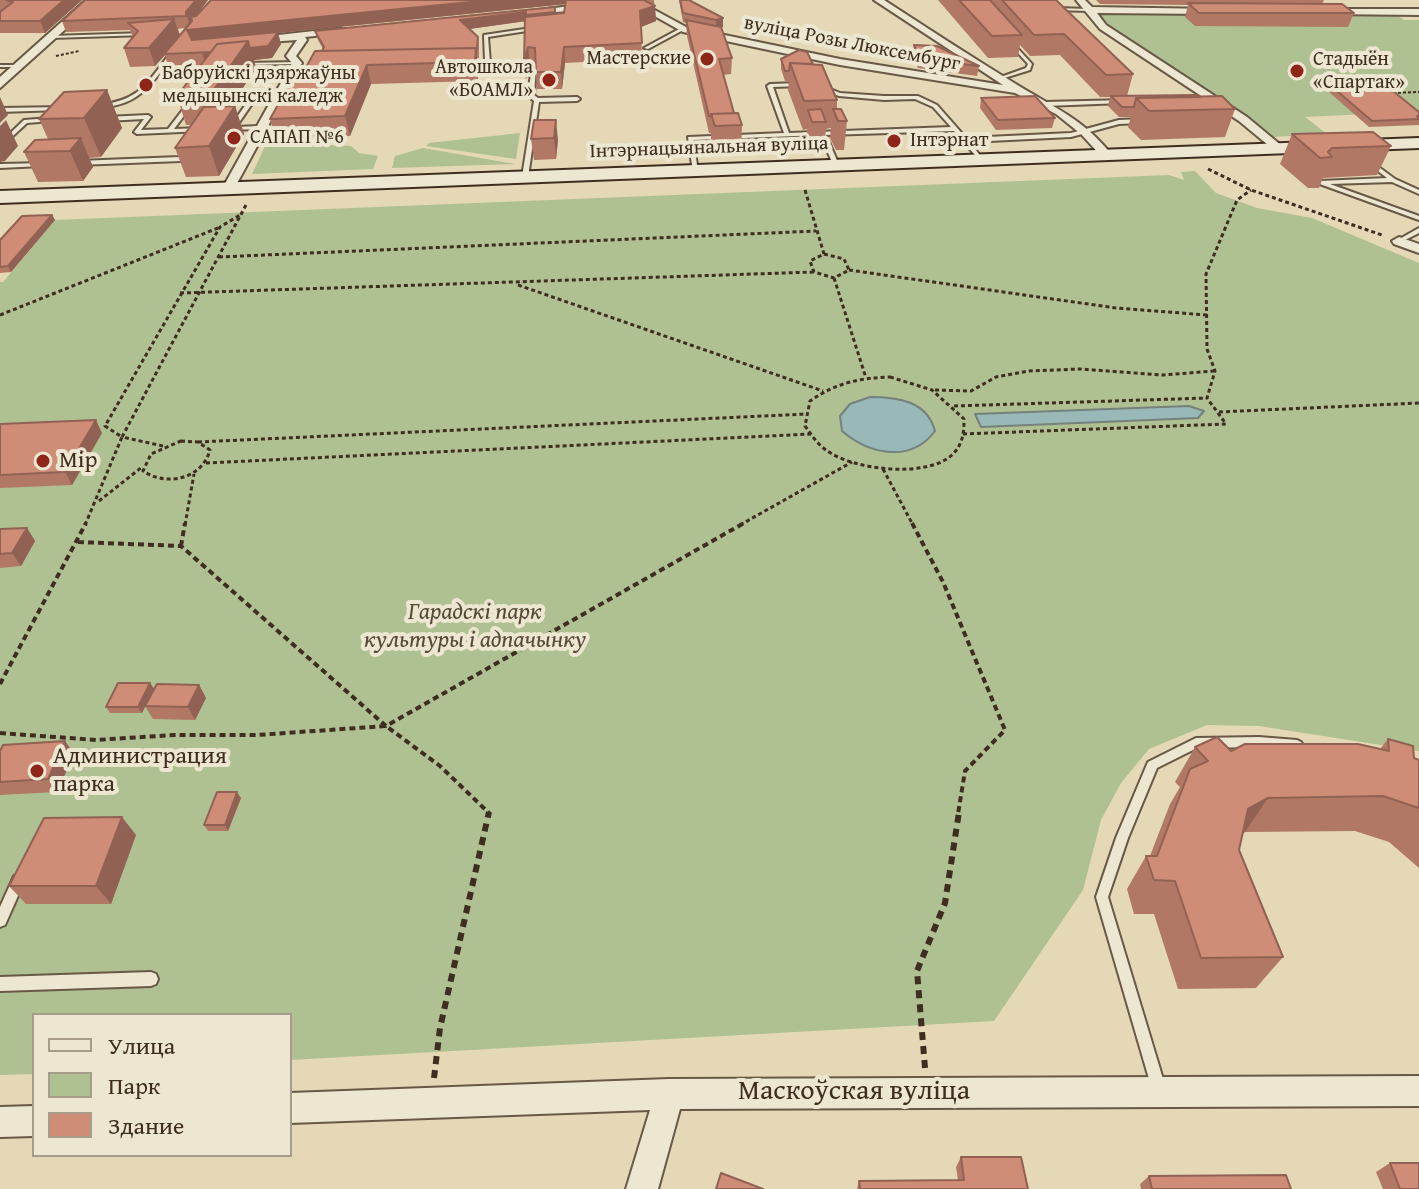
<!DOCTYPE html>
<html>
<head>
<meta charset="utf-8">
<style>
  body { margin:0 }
  #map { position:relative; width:1419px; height:1189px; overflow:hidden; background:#e4d8b6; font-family:"Gentium Book Plus",serif }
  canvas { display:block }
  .legend { position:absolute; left:32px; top:1013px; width:260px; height:144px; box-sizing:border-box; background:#ede6d0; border:2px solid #a79c8a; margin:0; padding:10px 14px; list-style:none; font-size:24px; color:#3f2e20 }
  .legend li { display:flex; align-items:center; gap:16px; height:40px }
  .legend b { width:40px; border:2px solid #a79c8a }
</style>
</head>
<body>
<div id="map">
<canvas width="1419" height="1189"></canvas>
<ul class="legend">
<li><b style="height:10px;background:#ede6d0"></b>Улица</li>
<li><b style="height:22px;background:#afc092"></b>Парк</li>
<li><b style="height:22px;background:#cf8c77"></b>Здание</li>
</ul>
</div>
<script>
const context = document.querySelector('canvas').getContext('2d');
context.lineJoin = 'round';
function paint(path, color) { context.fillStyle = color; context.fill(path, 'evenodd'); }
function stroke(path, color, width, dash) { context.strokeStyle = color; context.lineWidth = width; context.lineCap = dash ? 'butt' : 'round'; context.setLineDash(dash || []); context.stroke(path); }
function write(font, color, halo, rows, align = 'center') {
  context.font = font + ' "Gentium Book Plus",serif'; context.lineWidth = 8; context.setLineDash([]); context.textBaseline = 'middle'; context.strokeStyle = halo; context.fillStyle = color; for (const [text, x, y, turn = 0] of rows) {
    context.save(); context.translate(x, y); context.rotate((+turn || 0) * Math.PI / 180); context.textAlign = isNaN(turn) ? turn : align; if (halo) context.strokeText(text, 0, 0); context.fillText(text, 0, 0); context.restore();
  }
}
const green = new Path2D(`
  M1099,12L1395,14L1404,20H1419V118L1366,114L1305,117L1327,134L1273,137L1240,112L1111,29Z
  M520,133L516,159L426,146L429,143Z
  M267,142L351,146L359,153L378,156L373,169L252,174Z
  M423,148L515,164L392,168L395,156Z
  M1195,171L1216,193L1257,208L1312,218L1419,263V751L1259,726L1207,725L1149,749L1121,783L1101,820L1083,890L994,1021L290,1060V1015H34V1074L0,1075V282H3L55,220L1169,175L1184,180L1181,172Z`);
const water = new Path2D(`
  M870,397C898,397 927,401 935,431C911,463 870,455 842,431L840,416L850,404Z
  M1189,406L1204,411L1198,418L981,427L975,414Z`);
const pathFar3 = new Path2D(`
  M56,56L79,51
  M1393,93L1419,92`);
const pathFar2 = new Path2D(`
  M1208,169L1251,190L1382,235
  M805,190L824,254
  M824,254L844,259L849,270L834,278L814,272L810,261Z
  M219,257L816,231
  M849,270L1116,308L1207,315
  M834,278L866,378
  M518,285L823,391
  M180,293L814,272
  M0,315L218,228
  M890,377L932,390L964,419C964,432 963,444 953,454C928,479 852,470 826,450C817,444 811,434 805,426L810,401C836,383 859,378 890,377Z
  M935,390L971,391L996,377L1029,371L1080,369L1163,375L1214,371
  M954,406L1207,398
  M1219,412L1419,403
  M963,434L1226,424L1207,398L1215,371L1207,349L1206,274L1237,200L1251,190
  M181,441L198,442L210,450C202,479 167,487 143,471L151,454Z
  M198,442L807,414
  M163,446L122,437L246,205
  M206,463L811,434
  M883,469L913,525
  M99,501L142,467
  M85,525L122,437L105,426L220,227L240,215
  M185,525L194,474
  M740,525L852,462`);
const pathFar1 = new Path2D(`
  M912,523L943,582L1005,730L965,771L958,814
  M78,542L181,546L386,726L744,523
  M181,546L185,523
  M0,684L86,523
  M0,733L96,740L174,735H257L386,726L440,766L490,814`);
const path = new Path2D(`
  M925,1068L917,971L945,903L959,812
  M434,1078L440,1028L489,812`);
const service = new Path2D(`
  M1054,8L1090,9L1092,10L1090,11L1052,10Z
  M538,27L540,29L488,37L490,63L468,64L466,63L485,61L484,35Z
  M681,28L685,29L648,49L644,48Z
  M144,33L146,35L51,38L49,37L51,36Z
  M1010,40L1032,64L1030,70L998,80V78L1026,68L1028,64L1008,42Z
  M172,51L176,52C154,80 140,107 100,107V105C143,99 147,82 172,51Z
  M299,62L297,64L243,65L241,64L243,63Z
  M0,65H20L22,66L20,67H0Z
  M532,66L536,67L534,95L538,98L577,97L580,99L577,101L539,102L528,177L525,179L522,177L534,101L528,96Z
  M210,68L208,70L176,74L174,73Z
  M800,83L802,86L773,87L789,133L951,127L933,107L915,99L884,100L839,96L821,89L823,86L840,93L884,96H918L937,105L966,138L1071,133L1119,120L1142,119L1145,121L1142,123L1119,124L1071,137L969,142L984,160L981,162L954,131L826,135L839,165L836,167L833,165L821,135L693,140L698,171L693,172L688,137L784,133L767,86L770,84Z
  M251,97L256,98L236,127L259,126L262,128L261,129L227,130V128L230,127Z
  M1125,100L1126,101L1123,103L1045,106L1042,104L1045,102Z
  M188,103L193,104L174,129L201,128L203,129V131L137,134L134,132L144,119L106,121L103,119L106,117L148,115L151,117L141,130L168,129Z
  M64,107V109L62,110L0,112V108Z
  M50,118L52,119V121L27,123L0,148V143L24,120Z
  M186,150L189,152L181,161L78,165L75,163L78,161L179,157Z
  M1372,162L1395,179L1419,190V194L1392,182L1330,184L1419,216V220L1317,183L1320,181L1387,178L1370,165V163Z
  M44,163L45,164L42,166L0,168V164Z
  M1419,228V233L1401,242L1396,241Z
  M1259,737L1297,740L1301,742L1303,745L1301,748L1297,750L1259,747L1197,748L1157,768L1128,838L1108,897L1166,1089L1164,1094L1159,1096L1154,1094L1152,1089L1096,897L1116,838L1148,762L1196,738Z
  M19,874L24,876L25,880L5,925L0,927V907L14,876Z
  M151,972L156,974L158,979L156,984L151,986L0,991V977Z`);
const minor = new Path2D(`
  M626,0H636L686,27L840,59L1003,85L874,0H884C929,29 973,58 1019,86C1057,109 1083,119 1112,155L1102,157L1081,134L1056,114L1015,93L840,65L683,32Z
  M1076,0H1085L1092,7L1214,9L1211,14L1097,13L1106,25L1247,117L1282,146V150H1274L1239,121L1100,29Z
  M592,3L595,8L528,15L524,12Z
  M1327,9H1419V15L1324,14Z
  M341,28L344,33L305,37L307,40L296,56L302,63L234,189L224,192L222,189L292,63L286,56L297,40L254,43L251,38Z
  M1399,237L1419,244V253L1394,244L1392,241Z
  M1419,1076V1106L680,1109L658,1189H626L650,1110L290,1123V1093L669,1079Z
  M34,1106V1136L0,1137V1107Z`);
const tertiary = new Path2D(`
  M86,0H98L0,88V77Z`);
const secondary = new Path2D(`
  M1419,138V148L0,203V191Z`);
const wall = new Path2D(`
  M0,0H82L45,33H0Z
  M208,0L196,16L211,0H654L656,21L641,27L642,59L565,63L562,89H537L535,64H530L526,79L524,62L525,21L469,29L478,37L479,46V58H477L478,81L371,84L350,136L276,139L270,119L323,49L318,40L315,31L564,13L566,4L278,33L281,44L272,58L254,60L256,68L231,106H235L244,134L219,176L186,177L175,148L191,125H186L177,96L201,65L168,66L165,55L155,66L130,67L124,48L133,37L130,30L66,32L62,21ZM185,28L180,35L178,29Z
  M679,0H689L723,18V27L721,28L732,58L731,74L723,75L734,113L742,125L741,154L714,155L711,142V133H709L687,36L686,23L683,22Z
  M938,0H1056L1133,74L1127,96L1200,97L1235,109L1225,137L1141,140L1128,127L1131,117H1119L1108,106L1110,97H1100L1060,55L1030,56L1020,45L1018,57L988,58Z
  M1096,0H1324L1322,4L1354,13L1348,27L1195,26L1185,17L1188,5L1100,4Z
  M914,45L979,66L977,76L918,68L912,54Z
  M781,59L813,64L837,100V109L847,121L844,150H836L830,138L831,128L826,129L824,151H810L806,139L807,129L803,130L788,90L789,81H785L781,69Z
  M1323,79L1419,112V125L1369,127L1321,85Z
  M107,90L122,128L101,157L89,158L93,167L83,181L38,182L24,152L48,139L39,119Z
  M981,98L1055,118L1052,128L996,130L980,108Z
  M534,120L558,140L556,159L534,160L531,139Z
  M1292,134L1391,146L1377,175L1323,178L1319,188H1308L1280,164Z
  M52,215L55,220L11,272L0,273V240Z
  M0,424L102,433L72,485L0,488Z
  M27,528L35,541L21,566L0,568V529Z
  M150,683L154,689L199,685L206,698L195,720L153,719L145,706L142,713H110L106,707Z
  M1388,739L1414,758L1419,760V868L1389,842L1355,831L1245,832L1243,833L1239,850L1283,957L1256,988L1178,989L1154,914H1134L1127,889L1146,856H1150L1170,804L1180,787L1175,782L1195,747L1231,751L1380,749Z
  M74,754L57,792L0,795V782Z
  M241,798L228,831H208L204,825Z
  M136,835L111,904H26L9,886Z
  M961,1157L1028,1189H857L859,1181L958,1180L956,1167Z
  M1390,1163L1419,1189H1383L1376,1172Z
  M1149,1176L1291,1189H1141L1140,1184Z`);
const shadedWall = new Path2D(`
  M64,0H82L45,33L40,21Z
  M196,0H208L190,24V28L186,12Z
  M491,0H606L278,33L281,44L272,58L254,60L256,68L219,124L210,95L206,65L202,53L277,33L191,42L187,30Z
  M655,6L656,21L641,27L640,11Z
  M526,12H555L556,21H527L462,30L460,20Z
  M723,18V27L716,29V20Z
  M174,19L180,36L164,54L165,55L155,66L149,48Z
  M528,47L530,64L526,79L524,62Z
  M564,47L565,63L562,89L561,72Z
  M476,48L478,66V81L475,62Z
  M367,65L371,84L350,136L345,116Z
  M107,90L122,128L101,157L84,118Z
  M0,97L8,115L0,123Z
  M235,106L244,134L219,176L209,146Z
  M6,120L18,146L5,161L0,162V126Z
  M556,120L558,140L556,159L554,138Z
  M81,138L93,167L83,181L70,151Z
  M52,215L55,220L11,272L8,266Z
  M96,420L102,433L72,485L65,472Z
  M27,528L35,541L21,566L12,553Z
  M150,683L154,689L142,713L138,707Z
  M199,685L206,698L195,720L188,707Z
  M65,741L74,754L57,792L48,779Z
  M237,792L241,798L228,831L225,825Z
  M1268,798L1245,832L1226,844L1248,809Z
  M122,817L136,835L111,904L96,886Z`);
const building = new Path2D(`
  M6,0H64L40,21H0V12L13,2Z
  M85,0H196L186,12V16L62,21Z
  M211,0H491L187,30L192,40L278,32L268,46L250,48L248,41L217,44L211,52L164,54L192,21L191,17L196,16Z
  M566,0H644L655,6L640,11L642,43L564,47L561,72H536L535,48L528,47L524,62L525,17L564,13Z
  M680,0H689L723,18L716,20L683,13Z
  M959,0H990L1022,35L992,36Z
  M1002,0H1056L1133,74L1106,75L1064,34L1034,35Z
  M1188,3L1342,4L1354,13H1199Z
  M555,7V12L526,15V12L460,20L478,37L477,49L476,48L322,51L324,47L315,31Z
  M174,19L149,48H124L138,31L128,23Z
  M686,20L721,27L732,58L719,59L734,113L711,114L712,116H709Z
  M248,41L210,95L177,96L217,44Z
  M914,45L937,46L979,66L920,59Z
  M476,48L475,62L367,65L345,116L270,119L293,78H300L315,51Z
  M799,50L807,52L813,64L790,63L789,71H785L781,59Z
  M790,63L822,65L837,100L804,101Z
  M1323,79H1378L1419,112V116H1417L1419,119L1372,121Z
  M107,90L84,118L39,119L64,92Z
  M1198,95L1200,97L1136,98L1134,107H1122L1111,96Z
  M1035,96L1055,118L998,120L981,98Z
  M1222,96L1235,109L1149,111L1136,98Z
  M235,106L209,146L175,148L204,107Z
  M821,109L826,122H812L808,110Z
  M833,109H841L847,121H838Z
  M738,113L742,125L715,126L711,114Z
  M534,120H556L554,138L531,139Z
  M1373,132L1391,146L1332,148L1328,152L1332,157L1320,158L1292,134Z
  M81,138L70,151L24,152L35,140Z
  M52,215L8,266L0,267V240L22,216Z
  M96,420L65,472L0,475V424Z
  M27,528L12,553L0,554V529Z
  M118,683H150L138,707H106Z
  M157,684L199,685L188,707L145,706Z
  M1217,737L1231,751L1245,744H1358L1389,751L1388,739L1413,746L1414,758L1419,760V808L1383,796L1268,798L1248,809L1239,850L1283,957L1201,958L1175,881L1154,880L1146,856H1157L1190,769L1208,761L1195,747Z
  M65,741L48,779L0,782V751L3,745Z
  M217,792H237L225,825H204Z
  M122,817L96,886H9L44,818Z
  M961,1157H1021L1028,1189H860L859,1181L964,1180Z
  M1390,1163H1419V1189H1400Z
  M721,1173L763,1189H716Z
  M1286,1175L1291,1189H1152L1149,1176Z`);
const markers = [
  [707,59,8,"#8f2418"],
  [1297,71,8,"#8f2418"],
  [549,80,8,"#8f2418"],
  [146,85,8,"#8f2418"],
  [234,138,8,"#8f2418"],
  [894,141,8,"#8f2418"],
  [43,461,8,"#8f2418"],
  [37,771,8,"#8f2418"]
];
const farStreetnames = [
  ["вуліца Розы Люксембург",852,44,11],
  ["Інтэрнацыянальная вуліца",709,148,-2]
];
const farPoinames = [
  ["Мастерские",691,59,"right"],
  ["Стадыён",1313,60],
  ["«Спартак»",1313,83],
  ["Автошкола",533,68,"right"],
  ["«БОАМЛ»",533,91,"right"],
  ["Бабруйскі дзяржаўны",162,74],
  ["медыцынскі каледж",162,97],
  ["САПАП №6",250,138],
  ["Інтэрнат",910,141]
];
const poiNames = [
  ["Мір",59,461],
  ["Администрация",53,757],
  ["парка",53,785]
];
const parkNames = [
  ["Гарадскі парк",475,613],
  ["культуры і адпачынку",475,641]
];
const nearStreetnames = [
  ["Маскоўская вуліца",854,1092]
];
paint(green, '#afc092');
paint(water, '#99b8b8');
stroke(water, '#75817b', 2);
stroke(service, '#685846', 4);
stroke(minor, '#685846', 4);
stroke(tertiary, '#685846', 4);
stroke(secondary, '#3f2e20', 4);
stroke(pathFar3, '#3f2e20', 2, [3, 2]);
stroke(pathFar2, '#3f2e20', 3, [4, 3]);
stroke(pathFar1, '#3f2e20', 4, [6, 4]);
stroke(path, '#3f2e20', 6, [8, 6]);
paint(service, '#ede6d0');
paint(minor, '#ede6d0');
paint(tertiary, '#ede6d0');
paint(secondary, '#ede6d0');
paint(wall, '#b27866');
paint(shadedWall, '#916253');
paint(building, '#cf8c77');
stroke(building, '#916253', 2);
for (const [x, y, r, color] of markers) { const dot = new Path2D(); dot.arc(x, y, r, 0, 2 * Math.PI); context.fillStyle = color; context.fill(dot); stroke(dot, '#ede6d0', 3); }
write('20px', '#3f2e20', '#ede6d0', farStreetnames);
write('20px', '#3f2e20', '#ede6d0', farPoinames, 'left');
write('24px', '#3f2e20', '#ede6d0', poiNames, 'left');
write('italic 24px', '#554b37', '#ede6d0', parkNames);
write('28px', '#3f2e20', '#ede6d0', nearStreetnames);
</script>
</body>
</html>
